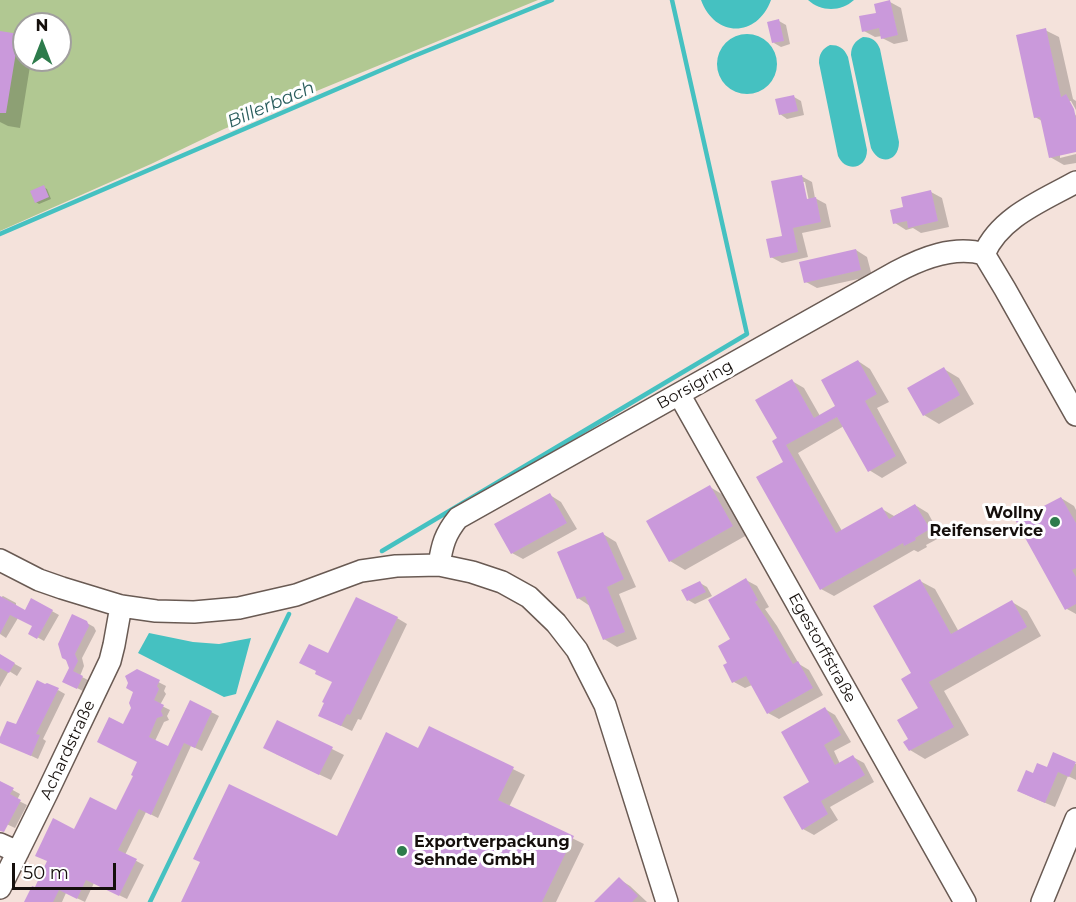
<!DOCTYPE html>
<html>
<head>
<meta charset="utf-8">
<style>
  body { margin:0 }
  #map { position:relative; width:1076px; height:902px; overflow:hidden; background:#f4e2db; font-family:Montserrat,sans-serif }
  canvas { display:block }
  .north { position:absolute; left:12px; top:12px; width:60px; height:60px; box-sizing:border-box; background:#fff; border:2px solid #a19f9e; border-radius:50%; rotate:0deg; font-size:16px; font-weight:700; line-height:24px; text-align:center; color:#150f0c }
  .north::after { content:''; display:block; margin:auto; width:21px; height:27px; background:#2d7b4b; clip-path:polygon(50% 0,100% 100%,50% 72%,0 100%) }
  .scale { position:absolute; left:12px; top:863px; width:104px; height:27px; box-sizing:border-box; border:3px solid #150f0c; border-top:0; padding-left:8px; font-size:18px; line-height:21px; white-space:nowrap; color:#150f0c; -webkit-text-stroke:4px #fff; paint-order:stroke }
</style>
</head>
<body>
<div id="map">
<canvas width="1076" height="902"></canvas>
<div class="north">N</div>
<div class="scale">50 m</div>
</div>
<script>
const context = document.querySelector('canvas').getContext('2d');
context.lineJoin = 'round';
function paint(path, color) { context.fillStyle = color; context.fill(path, 'evenodd'); }
function stroke(path, color, width, dash) { context.strokeStyle = color; context.lineWidth = width; context.lineCap = dash ? 'butt' : 'round'; context.setLineDash(dash || []); context.stroke(path); }
function write(font, color, halo, rows, align = 'center') {
  context.font = font + ' Montserrat,sans-serif'; context.lineWidth = 6; context.setLineDash([]); context.textBaseline = 'middle'; context.strokeStyle = halo; context.fillStyle = color; for (const [text, x, y, turn = 0] of rows) {
    context.save(); context.translate(x, y); context.rotate((+turn || 0) * Math.PI / 180); context.textAlign = isNaN(turn) ? turn : align; if (halo) context.strokeText(text, 0, 0); context.fillText(text, 0, 0); context.restore();
  }
}
const green = new Path2D(`
  M0,0H538L224,129L151,164L0,231ZM24,24H60V60H24Z`);
const water = new Path2D(`
  M701,0H771C757,38 715,38 701,0Z
  M808,0H854C841,12 821,12 808,0Z
  M717 64a30 30 0 1 1 60 0a30 30 0 1 1-60 0Z
  M863,37C872,37 877,41 880,49L899,142C899,162 879,166 871,148L851,55C851,46 855,41 863,37Z
  M830,45C839,45 844,48 848,57L867,150C867,169 846,173 838,156L819,63C819,54 822,49 830,45Z
  M149,633L193,642L219,644L251,638L236,694L224,697L138,653Z`);
const shadow = new Path2D(`
  M890,2L901,8L908,41L894,44L882,38V36L875,37L864,31Z
  M779,21L786,25L790,44L781,47L774,43Z
  M1045,30L1059,37L1073,99L1076,101V110L1071,101H1068L1076,116V151L1060,154V158L1076,154V163L1064,165L1050,157L1042,121L1035,117Z
  M19,35L24,38V60H31L20,128L8,126L0,122V45Z
  M794,97L801,101L804,115L787,119L780,114Z
  M801,176L812,182L815,198L826,204L831,227L802,233L808,257L782,263L771,257L784,237ZM802,182H805L810,206H807Z
  M43,187L47,189L51,199L39,204L36,202Z
  M931,192L942,198L949,227L921,233L913,228L906,230L895,223L905,208Z
  M856,250L867,257L872,276L817,288L806,282Z
  M858,361L870,369L889,402L877,408L907,463L882,478L869,470L844,426L798,453L842,531L882,509L894,516L915,505L928,513L941,537L926,545L927,547L918,552L914,550L834,596L821,589L779,439L792,381L804,388L820,416L837,406Z
  M944,369L959,378L974,404L939,424L924,415Z
  M710,487L725,496L747,535L685,570L670,561Z
  M550,495L561,502L577,529L523,559L512,553Z
  M1061,498L1074,506L1076,510V614L1067,609L1038,511Z
  M603,534L616,542L636,587L619,594L637,639L617,647L604,639L590,606L578,598Z
  M746,580L757,586L769,607L765,609L777,626L799,664L809,670L823,695L779,719L768,713L752,685L745,688L734,682L729,663L732,639Z
  M920,581L935,589L959,632L1012,602L1027,611L1041,636L944,691L969,735L925,759L910,750V740L920,709L913,674Z
  M700,583L707,587L712,596L695,604L688,600Z
  M3,596L16,603V607L25,612L32,600L59,615L44,641L30,633L34,626L18,618L6,638L0,634V598Z
  M397,618L407,624L361,720L358,719L352,731L331,721L333,682L329,655Z
  M87,623L94,627L96,631L82,658L84,666L80,676L90,681L85,692L71,685L70,668L59,644Z
  M4,658L22,668L17,676L9,671L0,687V664Z
  M137,671L166,686L164,691L166,694L160,705L170,710L167,716L169,720L164,722L155,741L169,748L191,702L219,716L202,751L191,746L158,818L146,812L125,855L144,865L127,899L94,883L85,902L66,893L62,902H33L35,889L75,831L117,812L135,775L139,762L124,726L133,708Z
  M58,690L65,694L43,739L46,741L38,759L0,741Z
  M825,709L835,715L851,742L834,751L840,764L853,757L864,763L874,782L830,807L838,820L814,835L803,829Z
  M278,722L344,755L331,780L276,754Z
  M429,728L525,775L509,807L584,844L556,902H183L337,838L419,750Z
  M1053,754L1076,764V780L1068,776L1055,807L1029,796L1019,791L1034,775L1047,769Z
  M0,783L20,794L17,800L27,805L15,828L0,821Z
  M619,879L630,886L647,902H596Z`);
const stream = new Path2D(`
  M0,234L414,56L552,0
  M382,551L747,334L672,0
  M150,902L289,614`);
const building = new Path2D(`
  M890,0L898,35L881,39L879,28L862,32L859,16L876,13L874,4Z
  M779,19L784,41L772,43L767,22Z
  M1046,28L1061,97L1066,94L1074,109L1076,119V152L1049,158L1040,117L1034,118L1016,35Z
  M0,31L19,34L6,113H0Z
  M794,95L798,111L779,115L775,99Z
  M802,175L807,199L816,197L821,222L793,228L798,252L770,258L766,239L782,236L771,181Z
  M44,185L49,197L35,203L30,191Z
  M931,190L938,221L908,228L907,221L893,224L890,210L903,207L901,197Z
  M856,249L861,270L804,283L799,262Z
  M858,360L877,394L865,401L896,456L868,472L837,417L786,445L836,533L882,507L889,519L915,504L930,529L915,538L916,540L904,546L903,543L820,590L756,477L783,462L772,441L777,438L755,400L792,379L814,418L835,406L821,380Z
  M944,367L960,395L923,416L907,388Z
  M710,485L733,526L669,562L646,521Z
  M550,493L567,523L511,554L494,524Z
  M1061,497L1076,523V568L1072,570L1076,577V604L1065,610L1013,516L1030,507L1038,509Z
  M603,532L624,579L607,587L625,632L603,640L585,596L577,599L557,552Z
  M746,578L758,600L755,602L766,618L793,664L798,661L813,688L767,714L746,676L732,683L723,665L727,663L718,646L730,639L708,600Z
  M920,579L951,634L1012,600L1027,627L929,682L954,727L909,751L903,742L908,739L897,720L918,708L901,679L911,673L873,606Z
  M700,581L706,592L687,601L681,590Z
  M0,596L25,610L31,598L53,610L37,639L28,634L32,626L10,615L0,634Z
  M356,597L398,617L350,715L347,714L341,726L318,716L324,703L322,702L332,682L315,674L316,671L299,663L309,644L328,653Z
  M72,614L87,621L89,626L75,654L78,661L73,671L83,676L77,689L62,682L69,668L66,660L62,658L58,644Z
  M0,654L15,663L9,673L0,668Z
  M137,669L160,680L157,686L159,689L154,700L164,705L161,711L163,716L157,718L149,737L168,746L190,700L212,711L195,748L184,743L151,815L139,809L118,850L137,859L119,896L86,880L77,899L59,890L53,902H24L32,886L35,887L47,861L35,856L53,818L74,829L90,797L116,810L133,776L131,775L137,762L97,742L109,717L123,724L131,708L129,703L133,692L126,688L128,683L125,676Z
  M37,680L45,684L47,683L59,688L36,734L40,735L31,756L0,743V737L7,721L16,724Z
  M825,707L841,735L824,745L835,765L853,755L865,775L821,801L828,814L802,830L783,797L809,782L781,732Z
  M277,720L333,747L319,775L263,748Z
  M429,726L514,767L498,800L574,836L542,902H181L200,862L193,859L229,784L337,836L386,732L418,748Z
  M1053,752L1076,762L1069,777L1058,772L1045,803L1017,791L1026,770L1033,773L1037,763L1047,767Z
  M0,781L14,788L10,794L21,800L4,832L0,831Z
  M619,877L638,896L632,902H594Z`);
const minor = new Path2D(`
  M984,254C1000,217 1042,201 1076,182
  M679,394L965,902
  M0,560L39,580L62,588L121,606L156,611L194,612L239,608L296,595L361,571L396,566L439,565L472,572L502,582L529,597L556,623L577,650L605,705L667,902
  M439,565C442,545 445,534 458,518L896,272C922,258 954,245 984,254L1005,289L1076,415
  M0,844L18,852
  M0,888L47,793L110,661L114,645L121,606
  M1042,902L1076,819`);
const markers = [
  [1055,522,6,"#2d7b4b"],
  [402,851,6,"#2d7b4b"]
];
const streetNames = [
  ["Borsigring",695,385,-29],
  ["Egestorffstraße",822,648,61],
  ["Achardstraße",68,750,-65]
];
const poiNames = [
  ["Wollny",1043,513],
  ["Reifenservice",1043,531],
  ["Exportverpackung",414,842,"left"],
  ["Sehnde GmbH",414,860,"left"]
];
const waterNames = [
  ["Billerbach",271,105,-23]
];
paint(green, '#b1c892');
paint(water, '#45c1c1');
paint(shadow, '#0003');
stroke(stream, '#45c1c1', 4.5);
paint(building, '#ca99db');
stroke(minor, '#695a53', 24);
stroke(minor, '#fff', 21);
for (const [x, y, r, color] of markers) { const dot = new Path2D(); dot.arc(x, y, r, 0, 2 * Math.PI); context.fillStyle = color; context.fill(dot); stroke(dot, '#fff', 2); }
write('16px', '#150f0c', '#fff', streetNames);
write('bold 16px', '#150f0c', '#fff', poiNames, 'right');
write('italic 18px', '#2b5e5e', '#fff', waterNames);
</script>
</body>
</html>
